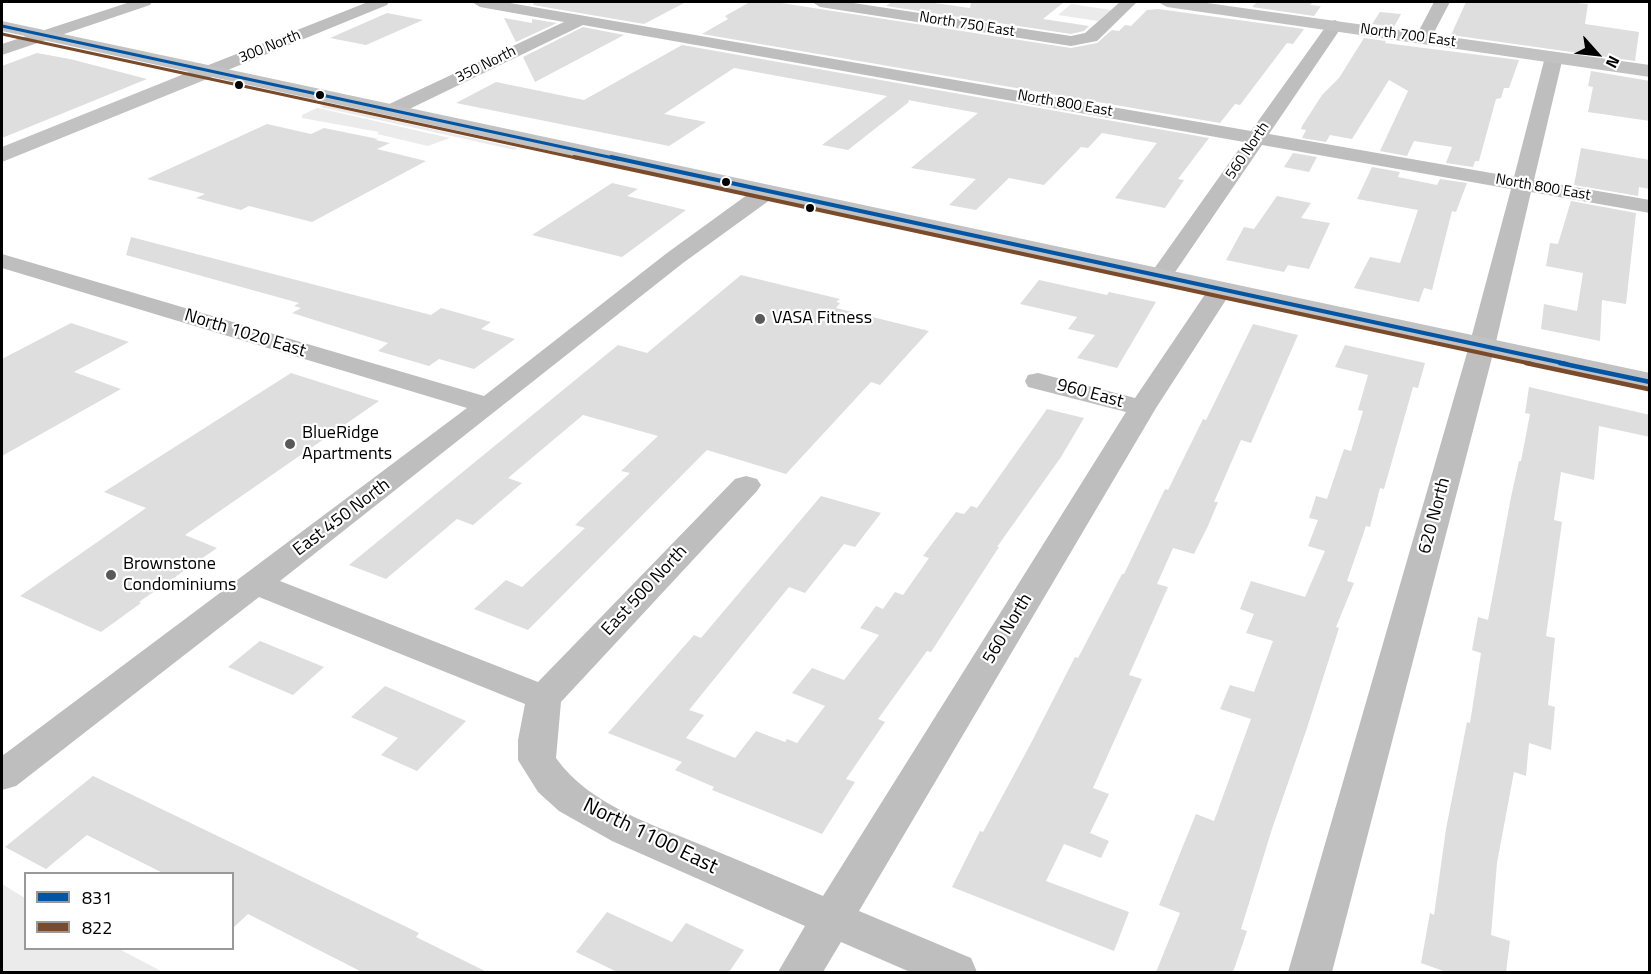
<!DOCTYPE html>
<html>
<head>
<meta charset="utf-8">
<style>
  body { margin:0 }
  #map { position:relative; width:1651px; height:974px; overflow:hidden; background:#fff; font-family:"Titillium Web",sans-serif }
  canvas { display:block }
  .frame { position:absolute; inset:0; border:3px solid #000; pointer-events:none }
  .legend { position:absolute; left:24px; top:872px; width:210px; height:78px; box-sizing:border-box; background:#fff; border:2px solid #999; margin:0; padding:8px 10px; list-style:none; font-size:18px; color:#000 }
  .legend li { display:flex; align-items:center; gap:12px; height:30px }
  .legend b { width:30px; border:2px solid #999 }
  .north { position:absolute; left:1567px; top:24px; width:60px; height:60px; -webkit-text-stroke:4px #fff; paint-order:stroke; rotate:117deg; font-size:16px; font-weight:700; line-height:24px; text-align:center; color:#000 }
  .north::after { content:''; display:block; margin:auto; width:21px; height:27px; background:#000; clip-path:polygon(50% 0,100% 100%,50% 72%,0 100%) }
</style>
</head>
<body>
<div id="map">
<canvas width="1651" height="974"></canvas>
<div class="frame"></div>
<ul class="legend">
<li><b style="height:8px;background:#0055a4"></b>831</li>
<li><b style="height:8px;background:#7a4b2a"></b>822</li>
</ul>
<div class="north">N</div>
</div>
<script>
const context = document.querySelector('canvas').getContext('2d');
context.lineJoin = 'round';
function paint(path, color) { context.fillStyle = color; context.fill(path, 'evenodd'); }
function stroke(path, color, width, dash) { context.strokeStyle = color; context.lineWidth = width; context.lineCap = dash ? 'butt' : 'round'; context.setLineDash(dash || []); context.stroke(path); }
function write(font, color, halo, rows, align = 'center') {
  context.font = font + ' "Titillium Web",sans-serif'; context.lineWidth = 4.5; context.setLineDash([]); context.textBaseline = 'middle'; context.strokeStyle = halo; context.fillStyle = color; for (const [text, x, y, turn = 0] of rows) {
    context.save(); context.translate(x, y); context.rotate((+turn || 0) * Math.PI / 180); context.textAlign = isNaN(turn) ? turn : align; if (halo) context.strokeText(text, 0, 0); context.fillText(text, 0, 0); context.restore();
  }
}
const green = new Path2D(`
  M1071,4L1111,10L1098,21L1058,15Z
  M324,105L517,148L515,150L320,107Z
  M317,108H318L450,138L428,146L377,134L379,132L302,118V115Z
  M2,884L25,898L26,948L119,949L163,972H2Z`);
const building = new Path2D(`
  M534,2H686L644,24L533,5Z
  M750,2H775L1071,48L1097,43L1112,30L1119,31L1125,25L1131,26L1147,10L1158,9L1304,29L1293,44L1287,43L1240,105L1235,104L1220,123L702,34L728,19L725,16Z
  M892,2H927L970,8L971,2H1064L1043,19L1089,26L1084,31L1071,34L886,6Z
  M1257,2H1313L1310,5L1321,6L1314,16L1252,7Z
  M1466,2H1566L1588,4L1585,24L1639,32L1635,61L1451,35Z
  M1380,12L1401,14L1394,27L1372,24Z
  M387,13L423,20L366,45L330,38Z
  M504,18L532,23V19L557,23L516,42Z
  M583,27L624,35L535,82L523,57Z
  M1364,38L1386,41L1385,43L1519,60L1509,88H1504L1501,98L1496,99L1479,161H1475L1473,167L1446,163L1452,147L1414,141L1407,156L1380,151L1408,91L1389,80L1352,139L1330,135L1326,142L1302,138L1306,130L1301,129L1302,126L1322,95L1339,78Z
  M682,45L1209,138L1178,179L1184,180L1165,208L1115,198L1157,143L1102,133L1088,148L1081,147L1044,185L1009,178L976,210L949,205L976,179L911,168L978,113L908,100L909,102L848,150L822,145L887,96L734,68L664,114L706,122L669,146L456,103L496,82L584,100Z
  M37,53L70,59L147,79L2,138V66Z
  M1591,71L1650,81V121L1588,112L1593,87L1588,86Z
  M267,124L311,134L324,128L378,139L375,140L390,143L377,149L426,161L312,222L249,206L241,210L196,198L205,194L147,179Z
  M1581,148L1650,160V189L1639,187L1638,196L1574,185Z
  M1293,153L1317,157L1309,172L1284,167Z
  M1372,167L1400,172L1398,177L1437,185L1440,179L1467,183L1456,212L1452,211L1432,290L1424,288L1419,302L1354,288L1370,257L1400,263L1418,210L1357,199Z
  M612,183L638,189L627,196L686,210L622,257L532,235Z
  M1277,196L1311,203L1301,218L1330,223L1309,269L1288,265L1284,272L1226,260L1244,227L1254,229Z
  M1571,201L1636,213L1626,304L1602,300L1600,341L1541,329L1544,304L1577,311L1583,273L1546,266L1550,243L1558,244Z
  M131,237L431,315L441,308L491,322L481,329L515,339L474,369L439,359L429,366L378,351L388,343L292,313L301,308L294,306L299,303L126,255Z
  M741,275L840,299L836,302L840,303L836,308L929,331L880,385L871,382L786,474L707,450L528,630L474,609L506,580L522,587L585,528L575,525L630,473L621,471L658,436L583,415L508,478L522,483L473,525L457,519L386,579L349,565L618,345L647,353Z
  M1039,280L1107,295L1109,292L1156,302L1117,368L1077,358L1095,335L1068,329L1077,317L1020,304Z
  M71,323L129,342L74,372L121,389L2,456V359Z
  M1253,324L1298,335L1251,443L1241,440L1214,502H1218L1208,526L1194,554L1173,548L1157,584L1168,587L1129,675L1142,679L1093,788L1109,794L1090,833L1109,841L1101,858L1064,844L1046,881L1129,912L1114,951L952,887L980,831L983,832L1030,745L1075,657L1078,658L1122,574H1124L1165,489L1168,490L1203,419L1206,420Z
  M1345,345L1425,363L1418,388L1413,387L1384,489L1380,488L1370,527L1366,526L1347,581L1354,583L1336,627L1339,628L1306,731L1272,829L1241,929L1247,931L1233,972H1156L1180,913L1159,905L1196,814L1214,821L1251,719L1220,709L1230,685L1254,692L1273,641L1246,633L1254,614L1240,609L1251,581L1305,597L1325,551L1308,546L1318,520L1309,518L1316,496L1327,499L1344,449L1351,451L1363,411L1358,410L1368,375L1335,367Z
  M291,373L379,401L185,535L217,548L139,602L141,603L101,632L20,596L146,508L104,492Z
  M1529,387L1650,415V437L1599,426L1594,480L1561,472L1554,520L1562,522L1546,636L1555,638L1548,705L1555,707L1551,750L1529,743L1526,776L1514,772L1497,863L1491,935L1510,941L1506,972H1446L1421,963L1430,913L1434,915L1446,829L1467,722L1470,723L1481,653L1472,650L1478,617L1488,620L1511,497L1519,461H1521L1530,414L1525,413Z
  M1047,409L1084,418L1061,457L997,547H999L931,652L927,651L878,719L885,722L846,779L855,782L822,834L712,790L714,787L675,770L682,762L608,733L694,635L701,638L821,496L881,513L855,547L844,544L805,593L789,587L689,710L704,715L686,738L735,758L756,731L785,742L787,739L797,743L825,706L792,693L812,668L844,680L879,635L860,628L876,606L883,609L895,592L903,595L929,558L923,556L956,512L964,514L971,506L977,508Z
  M260,641L324,667L293,695L228,667Z
  M385,686L466,721L417,771L381,755L398,738L351,717Z
  M93,776L419,933L416,937L487,972H362L248,914L232,929V873H163L87,835L46,869L5,847Z
  M607,912L672,942L686,923L744,950L729,972H617L576,952Z`);
const street = new Path2D(`
  M130,2H152L150,5L2,55V44Z
  M368,2H389L387,5L218,74H206L203,70L206,66Z
  M472,2H504L1251,131L1329,22L1335,20L1343,25L1269,134L1514,177L1545,57L1554,52L1560,53L1563,57L1534,180L1650,200V213L1531,192L1495,346L1332,972H1288L1469,346L1511,189L1262,145L1169,281H1153L1149,276L1244,142L583,25L399,114H385L383,110L385,106L564,22L480,7Z
  M812,2H847L1071,36L1085,33L1120,2H1137L1097,41L1071,46L820,7Z
  M1434,2H1450L1429,42H1417L1415,38Z
  M766,186L774,187L777,192L774,197L683,263L280,581L538,682L735,479L746,476L757,479L761,485L757,491L561,702L556,758C589,805 654,825 704,846C744,863 784,879 823,896L1126,412L1028,387L1025,381L1028,375L1038,373L1135,398L1212,284L1221,282L1230,284L1233,289L1156,408L859,911L971,958L977,972H910L841,942L823,972H778L805,926L612,841L559,811L538,792L518,760V740L525,704L259,597L16,786L2,790V756L467,408L2,268V254L484,396L667,253L758,187Z`);
const secondary = new Path2D(`
  M1158,2H1200L1650,65V77L1167,7Z
  M2,21L1650,373V391L212,77L2,162V147L189,72L2,31Z`);
const bus1Far2 = new Path2D(`
  M2,26L618,159`);
const bus1Far1 = new Path2D(`
  M611,157L1567,364`);
const bus1 = new Path2D(`
  M1560,363L1650,382`);
const bus2Far2 = new Path2D(`
  M2,34L581,159`);
const bus2Far1 = new Path2D(`
  M574,157L1532,364`);
const bus2 = new Path2D(`
  M1526,363L1648,389`);
const markers = [
  [239,85,5,"#000"],
  [320,95,5,"#000"],
  [726,182,5,"#000"],
  [810,208,5,"#000"],
  [760,319,6,"#595959"],
  [290,444,6,"#595959"],
  [111,575,6,"#595959"]
];
const farStreetnames = [
  ["North 750 East",967,25,9],
  ["North 700 East",1408,36,8],
  ["300 North",270,47,-22],
  ["350 North",486,65,-26],
  ["North 800 East",1065,104,10],
  ["560 North",1248,151,-56],
  ["North 800 East",1543,188,10]
];
const poiNames = [
  ["VASA Fitness",772,319],
  ["BlueRidge",302,434],
  ["Apartments",302,455],
  ["Brownstone",123,565],
  ["Condominiums",123,586]
];
const streetNames = [
  ["North 1020 East",245,334,17],
  ["960 East",1090,394,15],
  ["620 North",1435,516,-75],
  ["East 450 North",342,518,-37],
  ["East 500 North",645,591,-47],
  ["560 North",1008,629,-59]
];
const nearStreetnames = [
  ["North 1100 East",650,837,26]
];
paint(green, '#ebebeb');
paint(building, '#dedede');
paint(street, '#bebebe');
paint(secondary, '#c2c2c2');
stroke(bus1Far2, '#0055a4', 3);
stroke(bus1Far1, '#0055a4', 4);
stroke(bus1, '#0055a4', 4.5);
stroke(bus2Far2, '#7a4b2a', 3);
stroke(bus2Far1, '#7a4b2a', 4);
stroke(bus2, '#7a4b2a', 4.5);
for (const [x, y, r, color] of markers) { const dot = new Path2D(); dot.arc(x, y, r, 0, 2 * Math.PI); context.fillStyle = color; context.fill(dot); stroke(dot, '#fff', 2); }
write('15px', '#000', '#fff', farStreetnames);
write('18px', '#000', '#fff', poiNames, 'left');
write('18px', '#000', '#fff', streetNames);
write('21px', '#000', '#fff', nearStreetnames);
</script>
</body>
</html>
